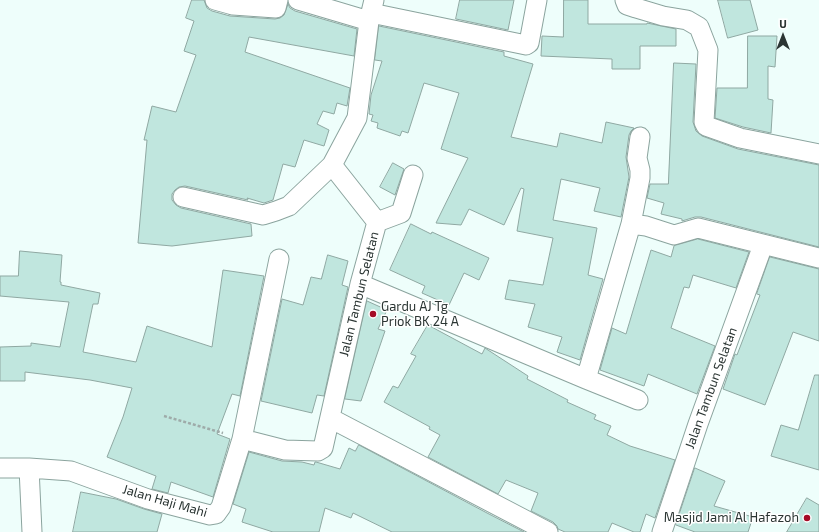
<!DOCTYPE html>
<html>
<head>
<meta charset="utf-8">
<style>
  body { margin:0 }
  #map { position:relative; width:819px; height:532px; overflow:hidden; background:#eefefb; font-family:"Exo 2",sans-serif }
  canvas { display:block }
  .north { position:absolute; left:763px; top:16px; width:40px; height:40px; -webkit-text-stroke:3px #fff; paint-order:stroke; rotate:0deg; font-size:11px; font-weight:700; line-height:16px; text-align:center; color:#2b3533 }
  .north::after { content:''; display:block; margin:auto; width:14px; height:18px; background:#2b3533; clip-path:polygon(50% 0,100% 100%,50% 72%,0 100%) }
</style>
</head>
<body>
<div id="map">
<canvas width="819" height="532"></canvas>
<div class="north">U</div>
</div>
<script>
const context = document.querySelector('canvas').getContext('2d');
context.lineJoin = 'round';
function paint(path, color) { context.fillStyle = color; context.fill(path, 'evenodd'); }
function stroke(path, color, width, dash) { context.strokeStyle = color; context.lineWidth = width; context.lineCap = dash ? 'butt' : 'round'; context.setLineDash(dash || []); context.stroke(path); }
function write(font, color, halo, rows, align = 'center') {
  context.font = font + ' "Exo 2",sans-serif'; context.lineWidth = 3; context.setLineDash([]); context.textBaseline = 'middle'; context.strokeStyle = halo; context.fillStyle = color; for (const [text, x, y, turn = 0] of rows) {
    context.save(); context.translate(x, y); context.rotate((+turn || 0) * Math.PI / 180); context.textAlign = isNaN(turn) ? turn : align; if (halo) context.strokeText(text, 0, 0); context.fillText(text, 0, 0); context.restore();
  }
}
const building = new Path2D(`
  M192,0H204L207,8L212,11L230,16L275,19L280,18L284,15L288,4L290,8L295,11L357,29L354,56L249,37L245,52L350,88L347,106L337,103L334,114L323,111L317,124L329,130L324,146L304,140L295,167L283,164L273,200L264,203L247,198L248,200L185,186L179,187L175,190L172,194V200L176,205L181,208L251,224L252,236L172,246L138,243L147,140H144L152,106L176,112L196,55L184,51L194,21L186,18Z
  M460,0H514L508,30L456,19Z
  M564,0H588V24H647V23L676,29V46H640V69H612V59L541,56L542,36L563,37Z
  M718,0H750L758,30L728,38Z
  M379,26L504,52V56L533,64L511,137L557,147L560,133L602,143L606,122L634,128L631,131L629,135L626,157L629,177L621,217L594,211L600,188L561,179L553,220L597,228L588,275L603,279L580,360L557,352L562,337L528,327L535,304L505,299L509,280L543,285L553,238L517,231L524,189L521,188L504,225L469,209L461,225L436,223L468,158L441,149L459,93L424,83L408,133L402,131L400,136L377,128L378,123L371,121L373,115L369,114L371,95L382,61L375,60Z
  M748,36H777L775,67L768,66V99L773,100L771,133L743,127L715,118L717,88H747Z
  M674,63L696,64L693,122L696,131L702,136L738,149L819,165V247L701,217H695L682,221V219L661,214L664,203L647,198L650,184H668Z
  M393,163L404,169L395,195L380,187Z
  M411,224L431,234L432,232L489,258L479,280L464,273L449,305L422,293L425,286L390,270Z
  M698,239L749,252L736,288L693,275L689,288L684,287L671,328L715,346L697,394L648,374L644,386L600,370L612,328L626,334L651,250L671,257L674,246Z
  M20,251L62,255L60,282H61V285L100,293L98,304H93L83,352L136,362L147,326L212,347L223,270L264,276L240,396L232,394L217,434L230,439L213,497L171,482L168,493L152,489L156,476L107,457L123,417L132,388L90,380L25,372V381H0V347L31,346V343L60,347L69,302L0,296V276H18Z
  M328,255L348,261L342,285L348,287L324,396L317,395L312,413L261,401L282,299L303,305L311,277L321,279Z
  M770,257L819,269V341L793,332L765,405L723,389L735,354L737,355L760,295L757,294Z
  M367,301L387,310L378,329L385,331L361,401L345,399Z
  M428,325L482,354L485,348L488,350L528,376L527,379L568,400L567,402L596,415L594,419L611,426L607,435L630,446L675,460L655,518L646,514L640,532H634L612,523L608,532H565L558,529L557,526L553,522L531,511L538,493L506,480L498,494L428,457L440,435L429,429L430,427L384,402L393,386L398,388L416,356L411,354Z
  M815,375H819V470L771,456L781,425L798,430Z
  M359,445L487,513L524,532H392L353,513L351,518L325,508L319,532H273L242,522L246,509L233,504L249,452L282,461L302,462L314,465L315,462H316L340,469L349,448L355,451Z
  M695,468L725,481L714,506L753,517L748,532H695L676,525Z
  M81,492L116,499L144,509L162,514L157,532H73Z
  M807,498L819,505V532H787Z`);
const path = new Path2D(`
  M164,416L223,433`);
const street = new Path2D(`
  M215,0L233,5L234,0
  M298,0L369,21
  M625,0L627,5L636,8L663,16L687,20L699,27L708,50L704,122L706,126L740,138L819,154
  M233,5L276,8L278,0
  M371,13L526,45L529,43L537,0
  M183,197L263,215L276,211L289,206L332,165
  M377,222L401,213L413,175
  M631,224L646,226L674,235L698,228L819,258
  M360,284L586,379L638,400
  M586,379L631,224L640,178V170L637,158L640,137
  M330,418L548,532
  M242,439L279,259
  M0,468H29L71,471L148,499L210,515L216,514L221,507L242,439L285,450L318,451L323,448L360,284L377,222L332,165L357,118L369,21L374,0
  M29,468L32,532
  M662,532L698,424L763,245`);
const markers = [
  [373,314,4,"#a50b26"],
  [807,518,4,"#a50b26"]
];
const streetNames = [
  ["Jalan Tambun Selatan",359,294,-76],
  ["Jalan Tambun Selatan",711,388,-70],
  ["Jalan Haji Mahi",165,501,16]
];
const poiNames = [
  ["Gardu AJ Tg",381,307],
  ["Priok BK 24 A",381,322],
  ["Masjid Jami Al Hafazoh",799,518,"right"]
];
paint(building, '#c0e6de');
stroke(building, '#8fa8a2', 1);
stroke(street, '#8ba49e', 21);
stroke(path, '#9eaba9', 2.5, [3, 2]);
stroke(street, '#fff', 19);
for (const [x, y, r, color] of markers) { const dot = new Path2D(); dot.arc(x, y, r, 0, 2 * Math.PI); context.fillStyle = color; context.fill(dot); stroke(dot, '#fff', 1.5); }
write('13px', '#2b3533', '#fff', streetNames);
write('13px', '#2b3533', '#fff', poiNames, 'left');
</script>
</body>
</html>
